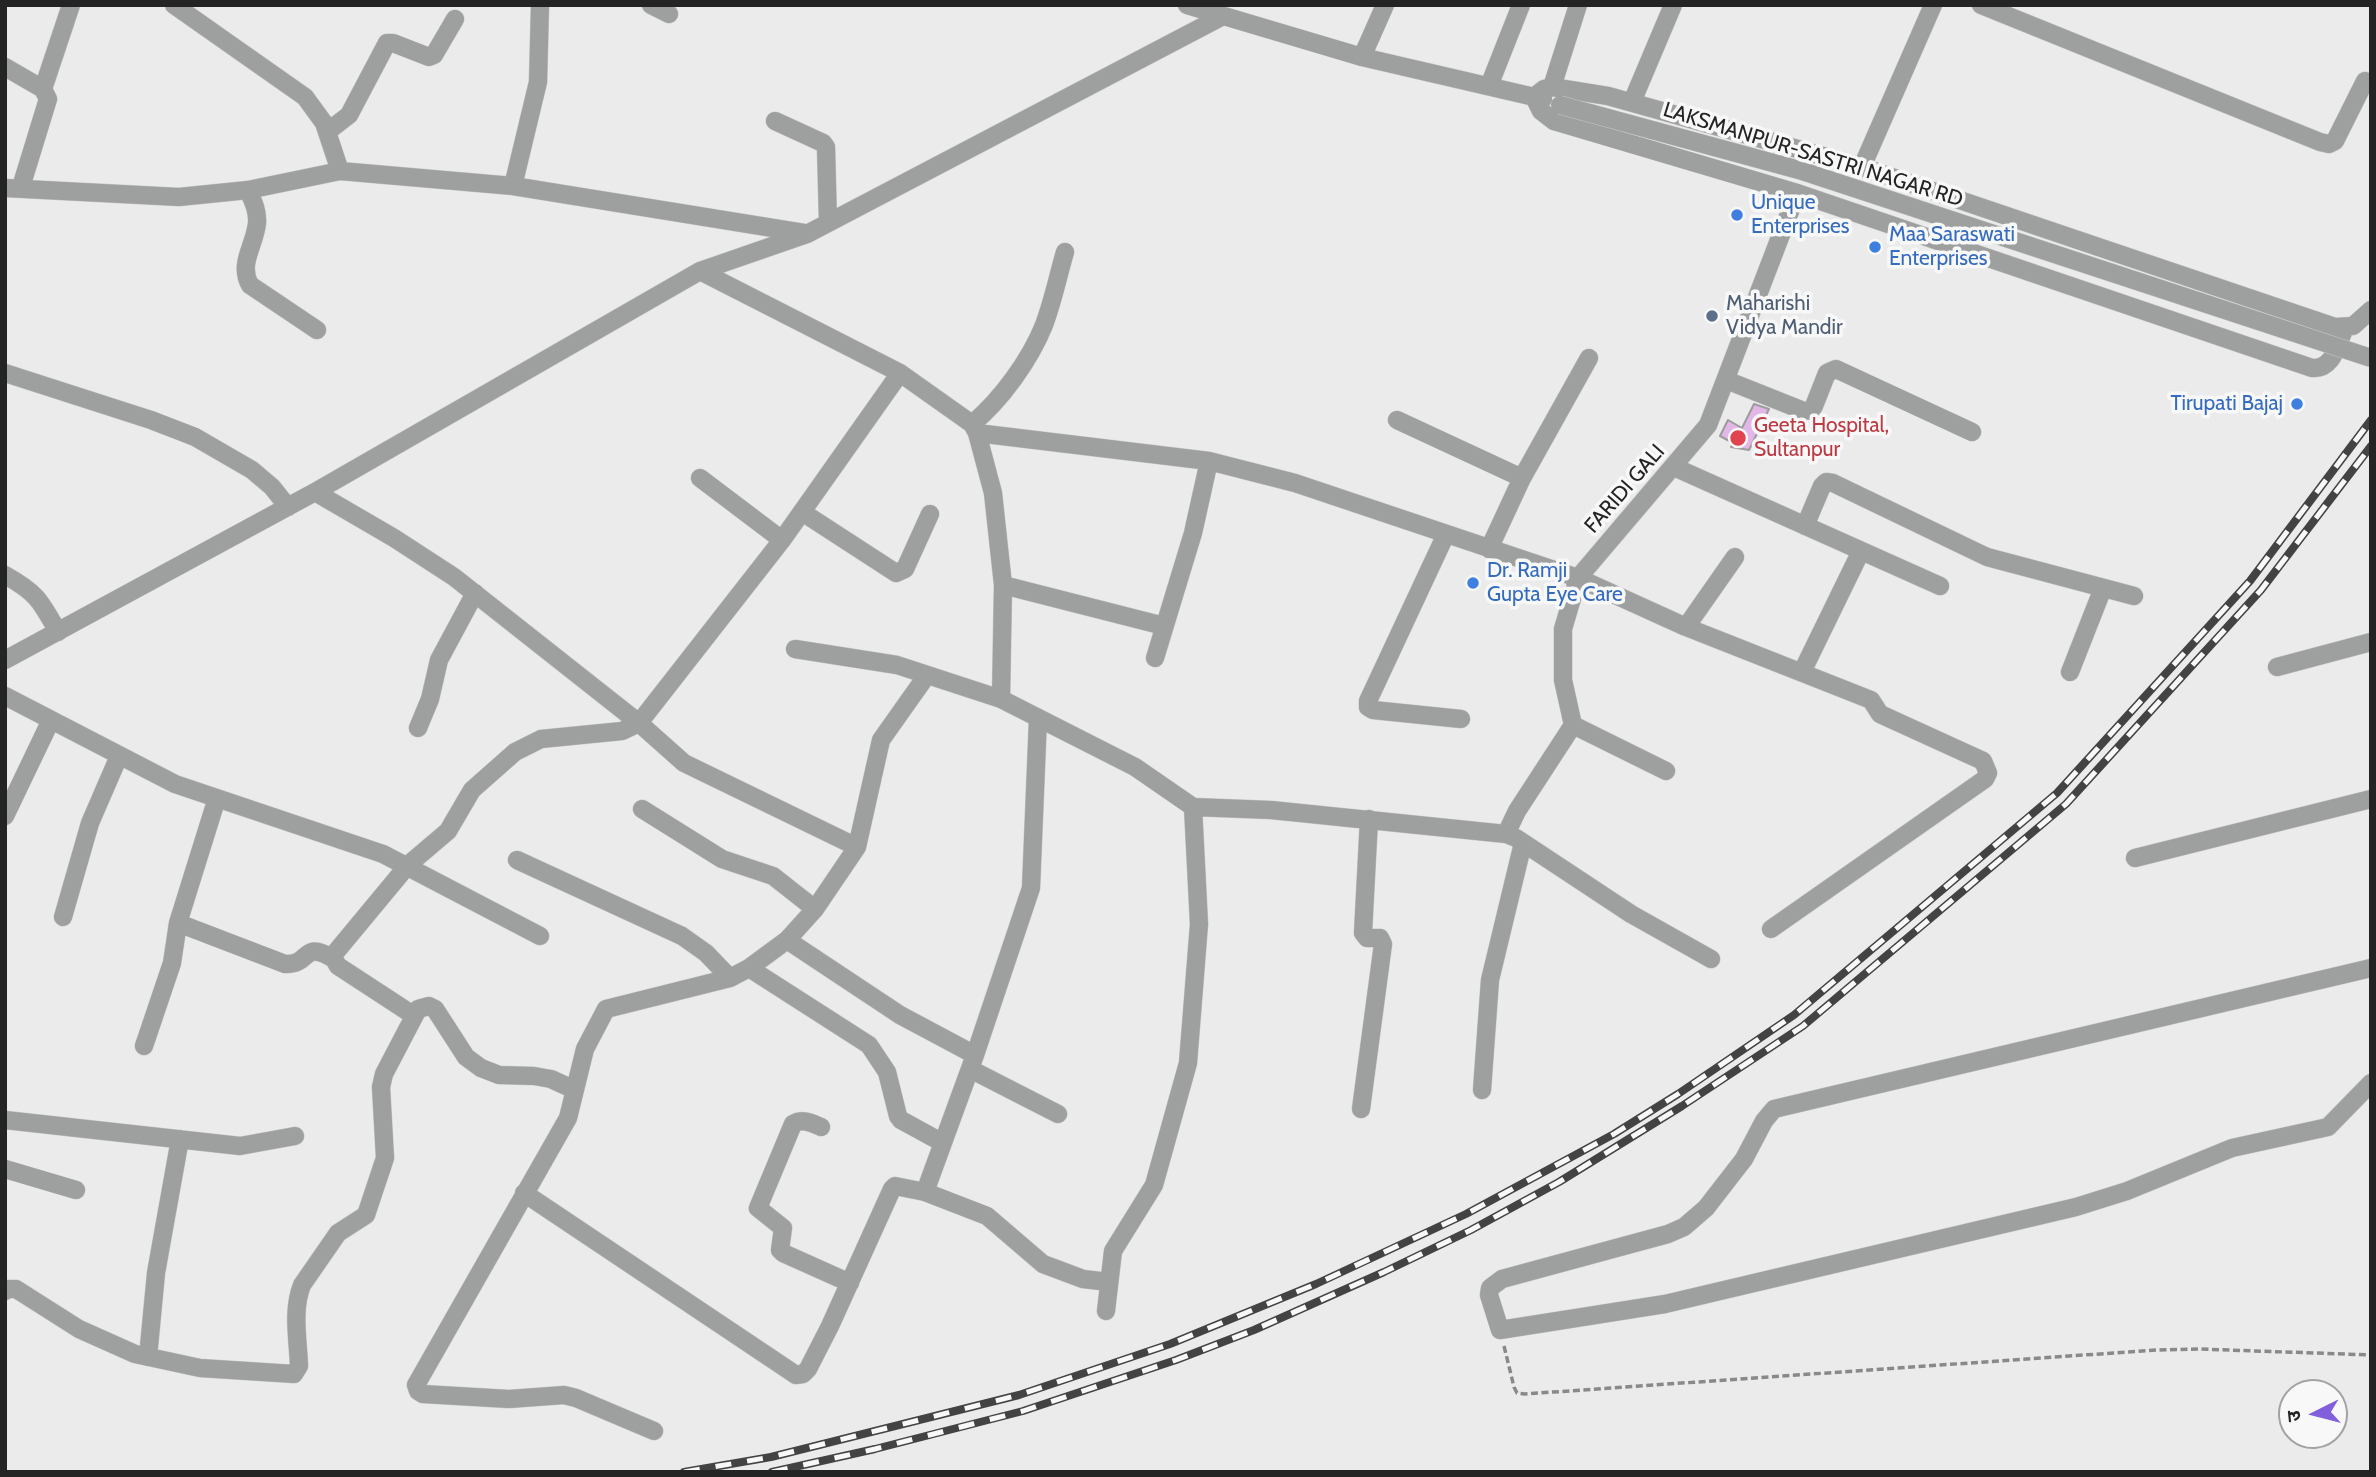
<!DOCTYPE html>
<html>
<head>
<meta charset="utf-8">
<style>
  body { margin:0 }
  #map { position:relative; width:2376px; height:1477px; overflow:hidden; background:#ebebec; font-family:Cabin,"Noto Sans Devanagari",sans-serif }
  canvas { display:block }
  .frame { position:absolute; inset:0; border:7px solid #242425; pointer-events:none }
  .north { position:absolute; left:2278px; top:1379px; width:70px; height:70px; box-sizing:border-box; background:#f8f8f9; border:2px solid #a3a3a4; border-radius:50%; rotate:264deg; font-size:19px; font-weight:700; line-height:28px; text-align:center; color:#242425 }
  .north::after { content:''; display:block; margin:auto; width:24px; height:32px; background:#8260db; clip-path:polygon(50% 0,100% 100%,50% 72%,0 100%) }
</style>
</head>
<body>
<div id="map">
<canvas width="2376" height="1477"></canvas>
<div class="frame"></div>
<div class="north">उ</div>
</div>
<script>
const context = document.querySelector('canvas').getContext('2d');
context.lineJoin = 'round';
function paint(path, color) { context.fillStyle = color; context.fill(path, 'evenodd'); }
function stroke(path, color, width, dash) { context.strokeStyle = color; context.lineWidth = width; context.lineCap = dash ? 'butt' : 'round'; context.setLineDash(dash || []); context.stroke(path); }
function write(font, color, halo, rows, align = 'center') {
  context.font = font + ' Cabin,sans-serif'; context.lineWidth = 7; context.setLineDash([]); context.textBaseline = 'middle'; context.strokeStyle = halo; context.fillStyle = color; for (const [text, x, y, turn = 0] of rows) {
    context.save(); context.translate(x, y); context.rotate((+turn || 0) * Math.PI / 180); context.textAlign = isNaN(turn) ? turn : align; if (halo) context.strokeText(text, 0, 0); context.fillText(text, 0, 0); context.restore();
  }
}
const building = new Path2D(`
  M1754,404L1769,409L1749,450L1731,447L1733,443L1720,436L1728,420L1742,428Z`);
const path = new Path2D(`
  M1504,1346L1514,1387L1517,1393L1525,1394L2156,1350L2200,1349L2371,1355`);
const minor = new Path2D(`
  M174,5L305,97L324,123L340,171
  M651,5L669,14
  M1187,5L1362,57L1543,99
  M1981,5L2320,142L2329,144L2335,141L2365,81
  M1362,57L1385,5
  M5,67L43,89L48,99L21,187
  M1489,86L1521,5
  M1552,87L1578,5
  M43,89L71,5
  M1632,102L1673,5
  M775,121L823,143L826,147L828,223
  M327,132L349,115L387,43H393L429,57L434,55L455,19
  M1862,167L1933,5
  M513,186L538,82L540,5
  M5,188L179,197L248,190L340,171L513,186L804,233
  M248,190C253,201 258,211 257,223C255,245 238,264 250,285L317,330
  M700,271L900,373L972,424L977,433L993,493L1003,585L1001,699
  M2345,328C2337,345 2333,370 2312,368L1797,193L1554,121L1541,111L1534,97L1544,89L1552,87L1608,96L1862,167L2335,327L2353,326L2371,310
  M5,373L151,420L195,437L252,470L272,487L288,507
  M1726,380L1804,411L1811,410L1814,406L1827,373L1836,369L1972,432
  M1397,420L1522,478
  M972,424C1001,400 1030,360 1044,325C1053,301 1058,276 1065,252
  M977,433L1209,461L1295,483L1578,578L1686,627L1871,700L1880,714L1983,761L1988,773L1985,779L1771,929
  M1674,467L1940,586
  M700,478L782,540
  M315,492L394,538L454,577L639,723L684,763L857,847
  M802,512L896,573L905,569L930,514
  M1805,526L1822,486L1826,482L1833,483L1987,557L2134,596
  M1446,534L1368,701V707L1373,710L1461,719
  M1489,549L1522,478L1589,358
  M5,575C37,593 40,600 58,632
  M1003,585L1164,626
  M1686,627L1735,557
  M795,649L897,665L1001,699L1135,767L1193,807L1199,924L1188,1063L1154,1185L1113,1251L1106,1311
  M1155,658L1193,533L1209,461
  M5,660L315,492L700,271L807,234L1221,17
  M2277,667L2371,642
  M1802,672L1861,551
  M2070,672L2103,588
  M5,696L175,784L383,854L540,936
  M418,728L430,699L439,660L475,593
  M1666,771L1573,725L1563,680V629L1578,578L1708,425L1797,193
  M1193,807L1271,810L1506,834L1516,838L1631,914L1711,959
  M642,809L722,859L773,876L815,909
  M5,816L51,720
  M1506,834L1517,811L1573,725
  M2135,858L2371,799
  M517,860L682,936L706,953L730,978
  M63,917L90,823L119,756
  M178,923L285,964C312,965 301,939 334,959
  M787,940L900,1015L975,1055
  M749,968L869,1045L887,1072L898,1116L901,1120L943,1143
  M2371,968L1774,1109L1764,1121L1744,1159L1706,1208L1684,1227L1668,1234L1502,1279L1490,1288L1489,1295L1500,1330L1665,1304L2076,1207L2127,1191L2232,1148L2328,1127L2371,1083
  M413,1015L338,966L334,959L335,953L408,865L448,831L472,790L515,752L541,739L622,731L639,723L782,540L900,373
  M144,1046L172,963L178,923L217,798
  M970,1069L1058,1114
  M1482,1090L1490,980L1523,843
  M1361,1109L1383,944L1380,938H1367L1363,933L1369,819
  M5,1120L240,1146L295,1136
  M821,1127C812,1123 802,1118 793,1124L758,1208L783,1228L780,1250L783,1253L850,1283
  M5,1169L76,1190
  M925,1192L975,1055L1031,888L1038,718
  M524,1193L796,1375L803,1374L808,1369L830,1326L892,1189L895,1186L925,1192L987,1216L1043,1264L1083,1279L1109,1282
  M5,1291L9,1289H16L79,1329L135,1354L200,1368L294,1374L299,1366C298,1339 292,1310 302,1285L338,1233L366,1215L385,1158L381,1087L384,1074L418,1009L429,1006L435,1009L466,1057L481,1068L499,1075L534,1076L551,1079L575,1090
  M148,1357L156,1273L180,1139
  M654,1431L576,1398L564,1395L509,1399L423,1394L418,1391L416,1385L568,1118L585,1049L606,1009L730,978L749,968L787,940L815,909L857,847L881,740L927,675`);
const rail = new Path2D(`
  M684,1472L771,1457L1019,1395L1170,1344L1316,1284L1466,1214L1614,1134L1678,1094L1794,1015L2057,793L2250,581L2371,420
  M772,1472L875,1449L1023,1411L1176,1360L1254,1330L1384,1272L1471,1230L1559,1182L1682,1106L1803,1026L2066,804L2261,590L2371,446`);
const minorBridge = new Path2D(`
  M1560,105L1799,170L2371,358`);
const markers = [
  [1737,215,7,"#3f7fe0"],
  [1875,247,7,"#3f7fe0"],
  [1712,316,7,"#5c6f8a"],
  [2297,404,7,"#3f7fe0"],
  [1738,438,9,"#e0444e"],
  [1473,583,7,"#3f7fe0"]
];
const streetNames = [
  ["LAKSMANPUR-SASTRI NAGAR RD",1813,155,17],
  ["FARIDI GALI",1625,489,-49]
];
const shopNames = [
  ["Unique",1751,203],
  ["Enterprises",1751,227],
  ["Maa Saraswati",1889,235],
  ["Enterprises",1889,259],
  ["Tirupati Bajaj",2283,404,"right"],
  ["Dr. Ramji",1487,571],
  ["Gupta Eye Care",1487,595]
];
const serviceNames = [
  ["Maharishi",1726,304],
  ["Vidya Mandir",1726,328]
];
const healthNames = [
  ["Geeta Hospital,",1754,426],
  ["Sultanpur",1754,450]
];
paint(building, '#e2b7e7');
stroke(building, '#9d9c9d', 2);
stroke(minor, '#c7c7c8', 19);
stroke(path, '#89898a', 3.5, [7, 3.5]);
stroke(minor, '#9e9f9f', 18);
stroke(rail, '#434344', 8);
stroke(rail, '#f8f8f9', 5, [16]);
stroke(minorBridge, '#c7c7c8', 19, []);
stroke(minorBridge, '#9e9f9f', 18);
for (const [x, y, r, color] of markers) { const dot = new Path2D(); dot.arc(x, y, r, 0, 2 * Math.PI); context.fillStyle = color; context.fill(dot); stroke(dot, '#f8f8f9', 2.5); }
write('21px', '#242425', '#f8f8f9', streetNames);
write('21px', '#366cbe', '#f8f8f9', shopNames, 'left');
write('21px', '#4e5e75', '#f8f8f9', serviceNames, 'left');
write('21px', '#be3a42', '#f8f8f9', healthNames, 'left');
</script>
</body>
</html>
